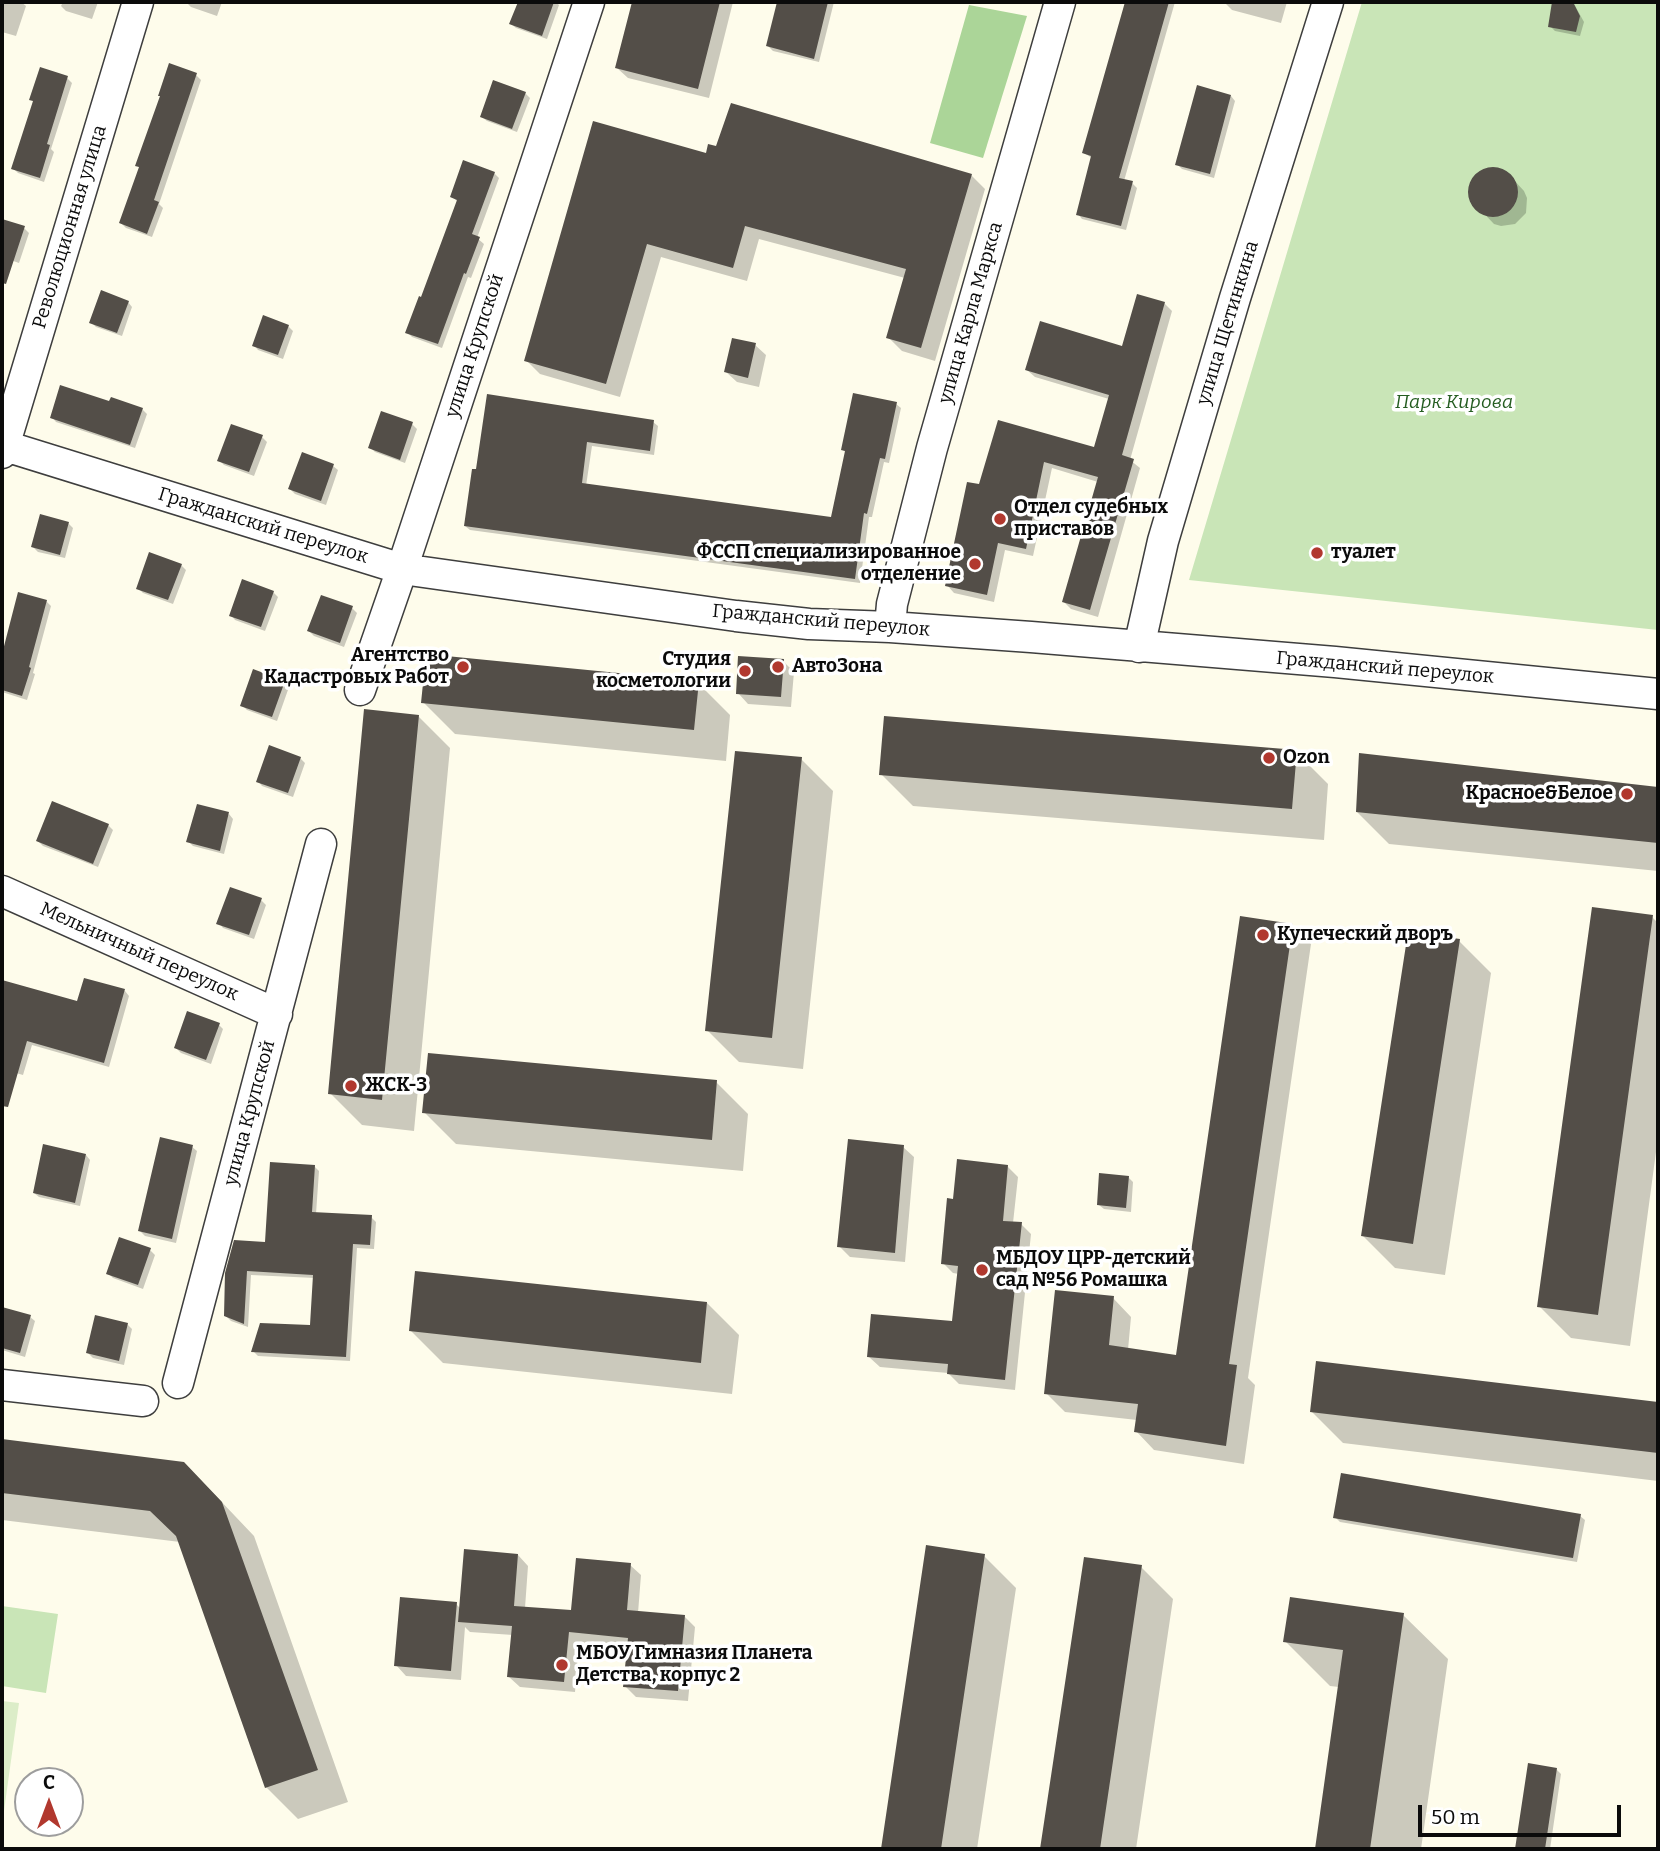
<!DOCTYPE html>
<html>
<head>
<meta charset="utf-8">
<style>
  body { margin:0 }
  #map { position:relative; width:1660px; height:1851px; overflow:hidden; background:#fefceb; font-family:Bitter,serif }
  canvas { display:block }
  .frame { position:absolute; inset:0; border:4px solid #0b0b0b; pointer-events:none }
  .north { position:absolute; left:14px; top:1767px; width:70px; height:70px; box-sizing:border-box; background:#fff; border:2px solid #9d9d9d; border-radius:50%; rotate:0deg; font-size:19px; font-weight:700; line-height:28px; text-align:center; color:#0b0b0b }
  .north::after { content:''; display:block; margin:auto; width:24px; height:32px; background:#b1382e; clip-path:polygon(50% 0,100% 100%,50% 72%,0 100%) }
  .scale { position:absolute; left:1418px; top:1805px; width:203px; height:32px; box-sizing:border-box; border:4px solid #0b0b0b; border-top:0; padding-left:9px; font-size:21px; line-height:24px; white-space:nowrap; color:#0b0b0b; -webkit-text-stroke:5px #fff; paint-order:stroke }
</style>
</head>
<body>
<div id="map">
<canvas width="1660" height="1851"></canvas>
<div class="frame"></div>
<div class="north">С</div>
<div class="scale">50 m</div>
</div>
<script>
const context = document.querySelector('canvas').getContext('2d');
context.lineJoin = 'round';
function paint(path, color) { context.fillStyle = color; context.fill(path, 'evenodd'); }
function stroke(path, color, width, dash) { context.strokeStyle = color; context.lineWidth = width; context.lineCap = dash ? 'butt' : 'round'; context.setLineDash(dash || []); context.stroke(path); }
function write(font, color, halo, rows, align = 'center') {
  context.font = font + ' Bitter,serif'; context.lineWidth = 7; context.setLineDash([]); context.textBaseline = 'middle'; context.strokeStyle = halo; context.fillStyle = color; for (const [text, x, y, turn = 0] of rows) {
    context.save(); context.translate(x, y); context.rotate((+turn || 0) * Math.PI / 180); context.textAlign = isNaN(turn) ? turn : align; if (halo) context.strokeText(text, 0, 0); context.fillText(text, 0, 0); context.restore();
  }
}
const green = new Path2D(`
  M1362,2H1658V630L1189,580Z
  M2,1606L58,1614L46,1693L2,1686Z`);
const forest = new Path2D(`
  M969,5L1027,16L983,158L930,143Z`);
const pitch = new Path2D(`
  M2,1701L19,1703L4,1811L2,1810Z`);
const shadow = new Path2D(`
  M2,2H21L26,6L16,36L2,32Z
  M63,2H98L92,19L66,11L61,6Z
  M186,2H222L217,16L191,7Z
  M519,2H556L559,5L547,39L516,28L511,24Z
  M633,2H733L709,98L628,78L617,68Z
  M779,2H834L819,62L773,51L768,46Z
  M1127,2H1175L1124,181L1132,183L1137,188L1126,230L1082,219L1078,214L1092,158L1084,153Z
  M1224,2H1287L1281,23L1232,10Z
  M1554,2H1573L1584,22L1580,36L1555,31L1550,26Z
  M196,75L201,80L159,204L163,208L152,237L126,228L121,223L141,169L137,165Z
  M67,78L72,83L51,149L54,152L44,182L18,173L13,168L34,102Z
  M525,93L530,98L517,132L487,121L482,117Z
  M1231,96L1235,101L1214,178L1182,169L1177,164Z
  M707,155L971,175L985,189L935,361L902,351L888,337L905,278L759,239L747,281L661,257L620,397L540,374L526,360Z
  M1492,168L1500,170L1513,179L1524,191L1527,198L1526,213L1515,224L1501,226L1494,224L1472,201L1471,187L1478,174L1485,170Z
  M494,173L499,178L477,238L484,244L471,278L468,277L442,348L412,337L408,333L423,299L458,202L452,196Z
  M2,221L24,228L29,233L19,263L2,257Z
  M128,302L132,307L122,336L96,327L91,322Z
  M1164,303L1172,311L1130,460L1140,468L1098,617L1071,609L1064,602L1098,482L1052,468L1033,556L1005,550L994,602L954,593L947,585L980,486L999,422L1095,449L1109,399L1035,377L1027,370L1123,348Z
  M288,326L293,331L283,359L258,350L254,345Z
  M755,345L766,355L759,387L737,382L726,372Z
  M110,403L142,409L147,414L135,448L56,422L52,417Z
  M896,404L901,408L889,463L884,462L872,517H869L860,583L470,530L465,526L473,471L653,422L658,426L654,455L592,446L586,486L832,519L847,453L843,450Z
  M382,413L412,424L417,429L405,463L375,452L370,447Z
  M262,437L267,442L254,476L224,465L219,460Z
  M333,466L338,470L326,505L295,494L290,489Z
  M68,523L73,528L65,558L38,552L33,547Z
  M181,565L186,570L173,604L143,593L138,588Z
  M273,592L278,597L265,631L235,620L231,615Z
  M19,594L46,601L51,606L33,673L35,674L27,700L2,692V660Z
  M352,608L357,613L344,647L314,636L309,631Z
  M783,661L794,672L791,707L748,704L738,693Z
  M284,682L289,687L277,721L247,710L242,705Z
  M698,683L730,715L726,761L455,734L423,702Z
  M418,716L450,748L414,1131L362,1125L330,1093Z
  M1296,752L1328,784L1324,840L913,806L881,774Z
  M1361,755L1658,789V871L1389,844L1357,812Z
  M300,758L305,763L293,797L262,786L258,781Z
  M801,759L833,791L803,1069L739,1062L707,1030Z
  M229,814L233,819L224,854L193,846L188,841Z
  M108,825L113,830L98,867L43,846L38,841Z
  M261,900L266,905L254,939L223,928L219,923Z
  M1652,917L1658,923V1137L1630,1346L1571,1338L1539,1306Z
  M1292,925L1311,944L1248,1378L1255,1385L1244,1464L1154,1450L1136,1431L1137,1420L1065,1412L1046,1393L1113,1298L1131,1317L1128,1350L1178,1357Z
  M1459,941L1491,973L1445,1275L1395,1268L1363,1236Z
  M85,980L125,991L129,996L109,1067L32,1045L23,1075L2,1069V994L5,982L79,1004Z
  M219,1025L223,1029L211,1064L181,1053L176,1048Z
  M716,1082L748,1114L743,1171L456,1144L424,1112Z
  M192,1147L197,1151L176,1243L145,1236L140,1231Z
  M903,1147L914,1157L905,1262L850,1257L839,1246Z
  M86,1155L90,1160L80,1206L39,1197L34,1193Z
  M314,1166L319,1171L316,1214L371,1217L376,1222L374,1249L357,1248L350,1361L258,1356L253,1351L312,1327L315,1278L251,1275L248,1327L231,1321L226,1316L227,1273L267,1244Z
  M1007,1166L1018,1177L1013,1223L1021,1224L1031,1234L1015,1390L959,1384L948,1373L880,1367L869,1357L954,1323L959,1274L953,1273L943,1263L955,1201Z
  M1128,1177L1133,1182L1131,1212L1104,1209L1099,1205Z
  M120,1239L150,1250L155,1255L143,1289L113,1278L108,1273Z
  M707,1303L739,1335L732,1394L443,1363L411,1331Z
  M2,1309L30,1317L35,1321L25,1357L2,1350Z
  M127,1324L132,1329L124,1365L93,1358L88,1353Z
  M1317,1363L1658,1404V1481L1343,1443L1311,1411Z
  M2,1441L184,1464L216,1496L254,1536L348,1802L298,1819L266,1787L180,1542L2,1520Z
  M1580,1516L1585,1520L1577,1562L1340,1522L1335,1517Z
  M928,1547L984,1556L1016,1588L977,1849H883Z
  M518,1555L528,1566L525,1608L573,1612L630,1565L641,1575L638,1613L684,1616L695,1627L688,1701L636,1697L625,1686L629,1647L579,1642L575,1692L520,1687L509,1677L513,1635L470,1632L465,1627L461,1680L406,1676L396,1665L456,1604L461,1609Z
  M1085,1559L1141,1567L1173,1599L1136,1849H1042Z
  M1403,1615L1448,1659L1421,1849H1317L1339,1687L1330,1686L1285,1641Z
  M1530,1765L1556,1769L1561,1774L1550,1849H1517Z`);
const building = new Path2D(`
  M518,2H554L542,36L509,24Z
  M632,2H720L698,89L615,68Z
  M777,2H828L814,59L766,46Z
  M1125,2H1169L1119,178L1133,181L1121,226L1076,215L1091,156L1082,153Z
  M1552,2H1573L1580,16L1576,32L1548,27Z
  M169,63L197,73L154,200L159,202L147,234L119,223L139,167L135,166L160,96H158Z
  M40,67L68,76L47,144L50,145L40,178L11,169L33,101L29,100Z
  M493,80L526,92L512,129L480,117Z
  M1197,85L1231,95L1210,174L1175,165Z
  M731,103L972,174L921,348L886,338L906,269L745,226L733,268L647,244L606,384L524,361L593,121L706,153L708,144L716,146Z
  M463,160L495,172L472,234L480,237L466,274L464,273L438,344L405,333L419,296L421,297L457,200L450,197Z
  M1468 192a25 25 0 1 1 50 0a25 25 0 1 1-50 0Z
  M2,219L25,226L6,284L2,283Z
  M101,290L129,301L117,333L89,323Z
  M1137,294L1165,302L1122,455L1134,459L1090,610L1062,602L1098,477L1044,462L1026,549L998,543L987,595L945,586L967,482L979,484L998,420L1094,447L1109,395L1025,370L1040,321L1122,346Z
  M263,315L289,325L278,355L252,346Z
  M732,338L756,343L748,378L724,372Z
  M60,385L109,401L111,397L143,408L130,445L50,418Z
  M853,393L897,402L885,459L880,458L867,514L864,513L855,579L464,526L472,469H476L487,394L654,420L650,451L587,442L582,483L831,517L845,451L841,450Z
  M381,411L413,422L400,460L368,448Z
  M231,424L263,435L249,472L217,461Z
  M302,452L334,464L321,501L288,489Z
  M40,514L69,522L60,555L31,547Z
  M149,552L182,564L168,600L136,589Z
  M242,579L274,591L261,627L229,616Z
  M18,592L47,600L29,667L31,668L22,696L2,690V654Z
  M321,595L353,606L340,643L307,631Z
  M426,654L699,681L694,730L421,703Z
  M738,656L784,659L781,697L736,694Z
  M253,669L285,681L272,717L240,706Z
  M364,709L419,715L382,1100L328,1094Z
  M884,716L1297,750L1292,809L879,775Z
  M269,745L301,757L288,793L256,782Z
  M735,751L802,757L772,1038L705,1031Z
  M1359,753L1658,787V843L1356,812Z
  M52,801L109,824L93,864L36,841Z
  M197,804L229,812L220,851L186,842Z
  M230,887L262,898L249,935L216,924Z
  M1592,907L1653,915L1598,1315L1537,1307Z
  M1240,916L1293,924L1229,1364L1237,1365L1226,1446L1134,1432L1138,1404L1044,1394L1055,1290L1114,1296L1109,1345L1176,1355Z
  M1408,932L1460,939L1413,1244L1361,1236Z
  M84,978L125,989L104,1063L27,1041L8,1107L2,1106V980L77,1001Z
  M187,1011L220,1023L206,1060L174,1048Z
  M428,1053L717,1080L712,1140L422,1113Z
  M160,1137L193,1145L172,1239L138,1231Z
  M848,1139L904,1145L895,1253L837,1247Z
  M43,1144L86,1154L75,1203L33,1193Z
  M957,1159L1008,1165L1003,1221L1022,1222L1005,1380L947,1374L948,1364L867,1357L871,1314L952,1321L958,1266L941,1264L947,1198L953,1199Z
  M270,1162L315,1165L312,1212L372,1215L370,1245L353,1244L346,1357L251,1352L260,1323L310,1325L313,1275L247,1271L244,1324L224,1316L225,1273L234,1240L265,1242Z
  M1099,1173L1129,1176L1126,1208L1097,1205Z
  M119,1237L151,1248L138,1285L106,1274Z
  M415,1271L707,1302L701,1363L409,1331Z
  M2,1307L31,1315L20,1353L2,1348Z
  M95,1315L128,1323L119,1361L86,1353Z
  M1316,1361L1658,1402V1453L1310,1412Z
  M2,1439L184,1462L222,1502L318,1770L265,1788L176,1536L150,1511L2,1493Z
  M1341,1473L1581,1514L1573,1558L1333,1518Z
  M926,1545L985,1554L941,1849H881Z
  M464,1549L518,1554L514,1606L571,1610L576,1558L631,1563L627,1610L685,1615L678,1691L623,1687L628,1638L569,1632L564,1682L507,1677L512,1626L458,1622Z
  M1084,1557L1142,1565L1100,1849H1040Z
  M400,1597L457,1602L451,1671L394,1666Z
  M1290,1597L1404,1613L1370,1849H1315L1343,1650L1283,1642Z
  M1528,1763L1557,1768L1545,1849H1515Z`);
const minor = new Path2D(`
  M2,445L402,569L736,616L809,624L890,627L1031,637L1335,662L1658,694
  M2,453L138,2
  M890,627L892,604L932,448L1060,2
  M1139,647L1163,541L1235,298L1328,2
  M360,690L402,569L589,2
  M2,891L277,1014
  M178,1383L321,844
  M2,1385L143,1401`);
const markers = [
  [1000,519,7,"#b1382e"],
  [1317,553,7,"#b1382e"],
  [975,564,7,"#b1382e"],
  [463,667,7,"#b1382e"],
  [778,667,7,"#b1382e"],
  [745,671,7,"#b1382e"],
  [1269,758,7,"#b1382e"],
  [1627,794,7,"#b1382e"],
  [1263,935,7,"#b1382e"],
  [351,1086,7,"#b1382e"],
  [982,1270,7,"#b1382e"],
  [562,1665,7,"#b1382e"]
];
const streetNames = [
  ["Революционная улица",70,227,-73],
  ["улица Карла Маркса",971,313,-74],
  ["улица Щетинкина",1228,323,-73],
  ["улица Крупской",475,346,-72],
  ["Гражданский переулок",263,526,17],
  ["Гражданский переулок",821,621,5],
  ["Гражданский переулок",1385,668,5],
  ["Мельничный переулок",139,952,24],
  ["улица Крупской",250,1113,-75]
];
const parkNames = [
  ["Парк Кирова",1454,403]
];
const poiNames = [
  ["Отдел судебных",1014,508],
  ["приставов",1014,530],
  ["ФССП специализированное",961,553,"right"],
  ["отделение",961,575,"right"],
  ["туалет",1331,553],
  ["Агентство",449,656,"right"],
  ["Кадастровых Работ",449,678,"right"],
  ["Студия",731,660,"right"],
  ["косметологии",731,682,"right"],
  ["АвтоЗона",792,667],
  ["Ozon",1283,758],
  ["Красное&Белое",1613,794,"right"],
  ["Купеческий дворъ",1277,935],
  ["ЖСК-3",365,1086],
  ["МБДОУ ЦРР-детский",996,1259],
  ["сад №56 Ромашка",996,1281],
  ["МБОУ Гимназия Планета",576,1654],
  ["Детства, корпус 2",576,1676]
];
paint(green, '#c9e5b7');
paint(forest, '#abd598');
paint(pitch, '#dcedc8');
paint(shadow, '#0003');
paint(building, '#534e48');
stroke(minor, '#3e3e3e', 33);
stroke(minor, '#fff', 30);
for (const [x, y, r, color] of markers) { const dot = new Path2D(); dot.arc(x, y, r, 0, 2 * Math.PI); context.fillStyle = color; context.fill(dot); stroke(dot, '#fff', 2.5); }
write('19px', '#0b0b0b', '#fff', streetNames);
write('italic 19px', '#255d21', '#fff', parkNames);
write('bold 19px', '#0b0b0b', '#fff', poiNames, 'left');
</script>
</body>
</html>
